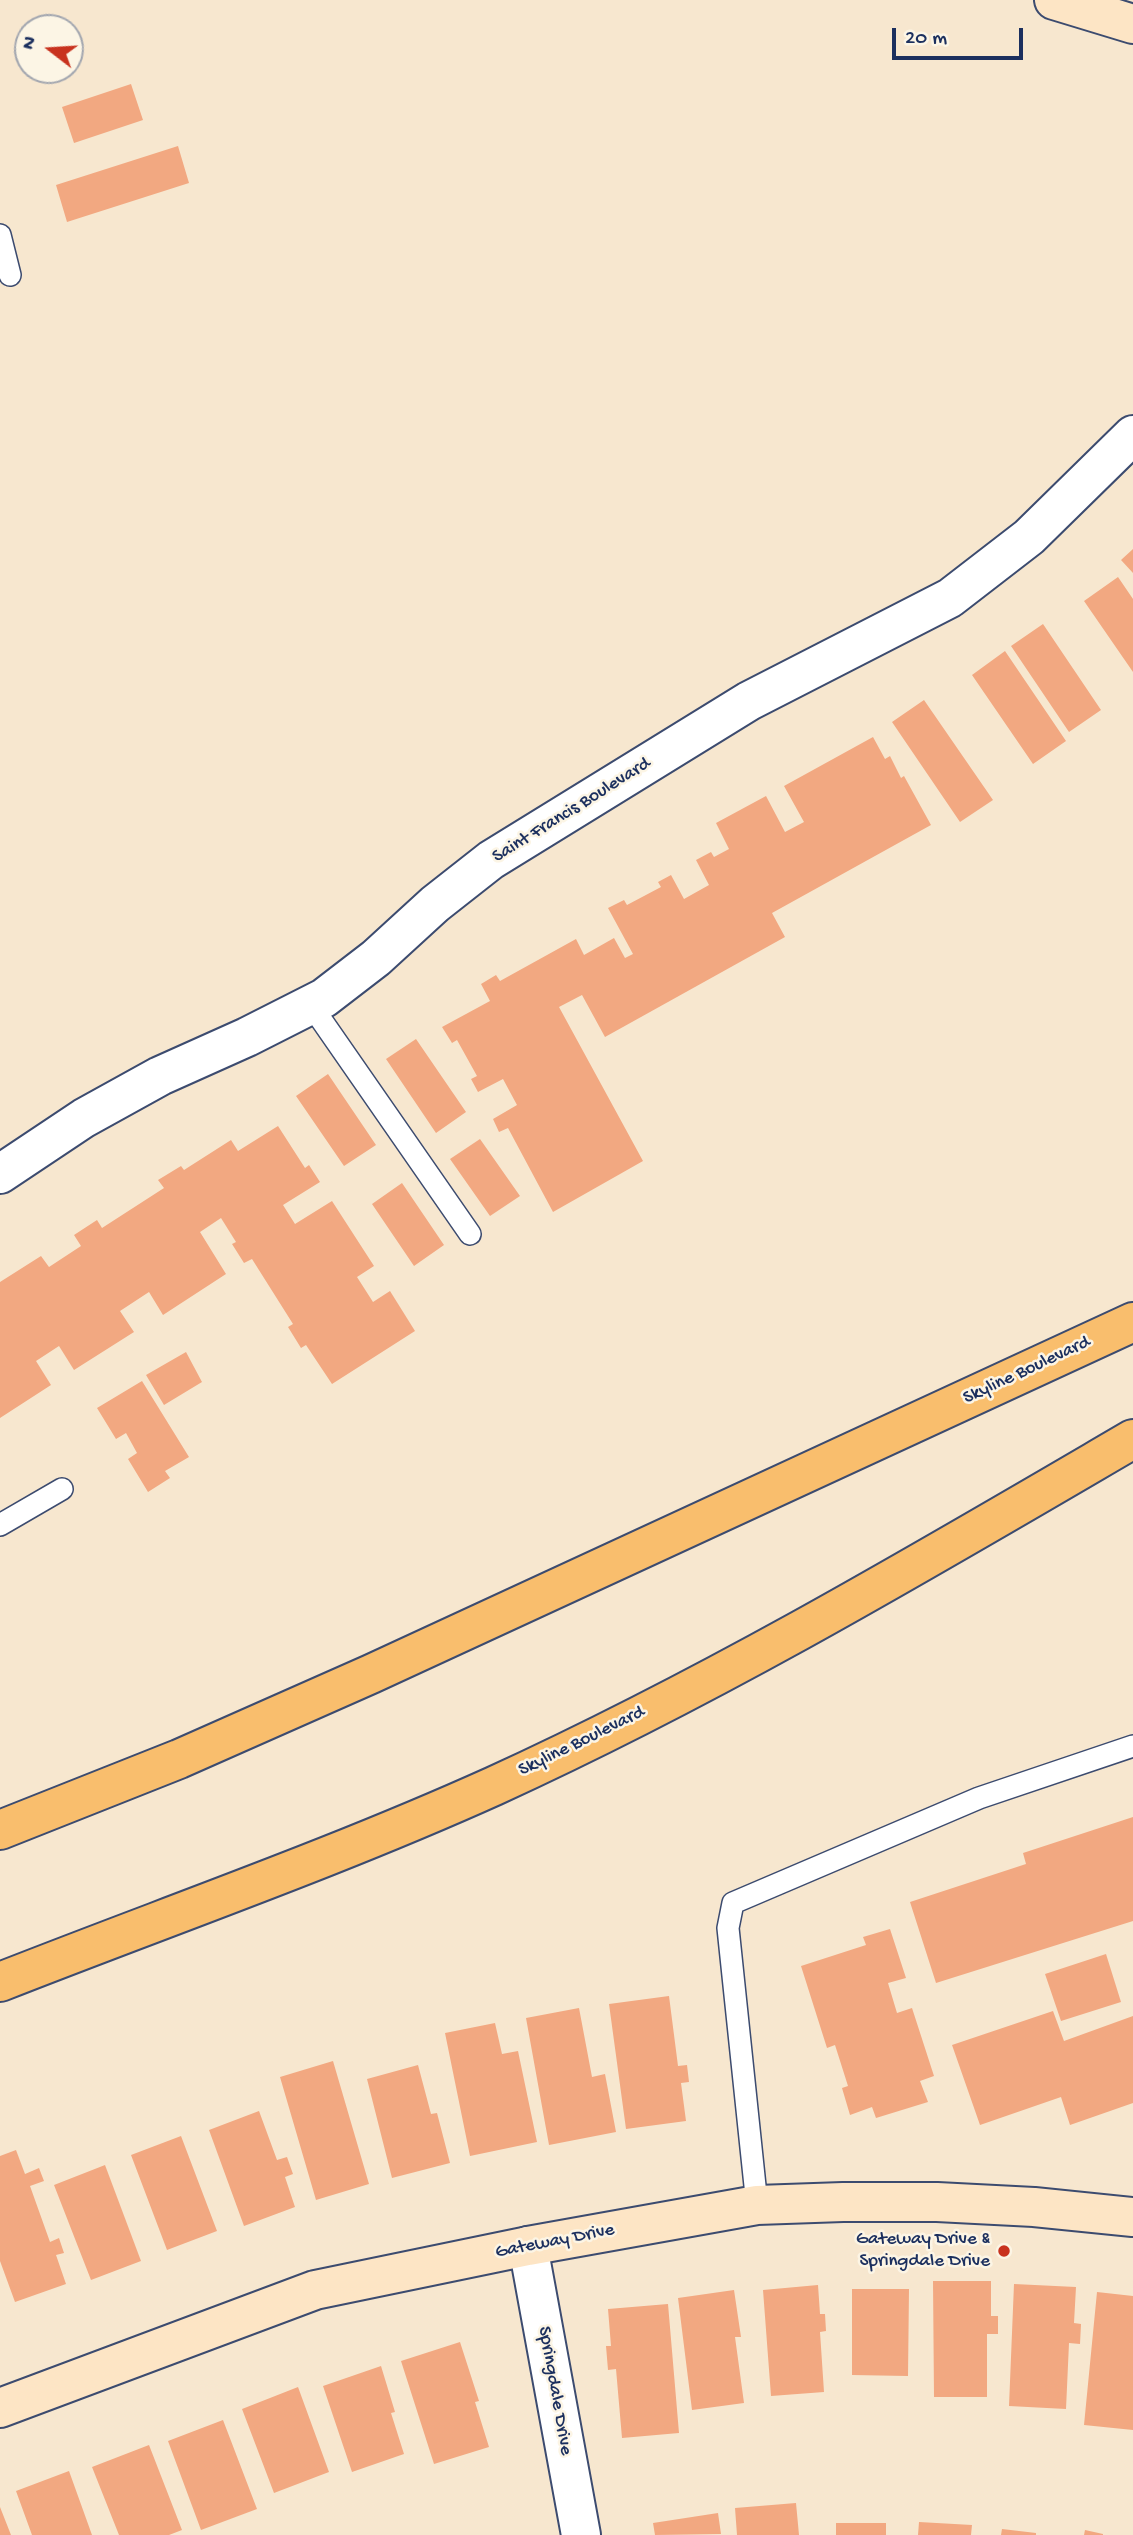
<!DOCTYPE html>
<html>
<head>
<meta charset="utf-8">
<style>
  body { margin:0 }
  #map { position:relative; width:1133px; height:2535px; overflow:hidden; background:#f7e7cf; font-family:"Gochi Hand",sans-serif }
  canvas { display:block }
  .north { position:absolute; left:14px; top:14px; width:70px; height:70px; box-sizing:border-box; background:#fcf5e5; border:2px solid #a2a6af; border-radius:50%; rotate:287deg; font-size:19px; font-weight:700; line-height:28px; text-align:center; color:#1b2f5e }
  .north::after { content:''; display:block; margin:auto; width:24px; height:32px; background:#c8321e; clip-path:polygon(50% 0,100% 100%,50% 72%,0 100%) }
  .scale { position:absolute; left:892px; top:28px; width:131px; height:32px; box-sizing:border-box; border:4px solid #1b2f5e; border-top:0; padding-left:9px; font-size:21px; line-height:24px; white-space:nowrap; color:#1b2f5e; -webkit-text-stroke:5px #fcf5e5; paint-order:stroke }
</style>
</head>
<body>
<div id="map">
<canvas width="1133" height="2535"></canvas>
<div class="north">N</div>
<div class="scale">20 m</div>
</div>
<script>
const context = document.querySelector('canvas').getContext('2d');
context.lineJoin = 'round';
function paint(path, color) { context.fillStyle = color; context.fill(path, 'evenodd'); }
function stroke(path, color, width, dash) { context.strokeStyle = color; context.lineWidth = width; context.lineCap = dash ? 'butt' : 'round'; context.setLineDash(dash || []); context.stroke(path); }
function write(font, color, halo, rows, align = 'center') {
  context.font = font + ' "Gochi Hand",sans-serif'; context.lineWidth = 5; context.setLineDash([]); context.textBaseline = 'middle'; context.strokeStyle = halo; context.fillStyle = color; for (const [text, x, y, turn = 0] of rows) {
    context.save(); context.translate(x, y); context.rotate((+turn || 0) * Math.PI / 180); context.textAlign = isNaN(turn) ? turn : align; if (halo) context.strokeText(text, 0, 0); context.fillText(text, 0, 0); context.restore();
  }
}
const building = new Path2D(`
  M131,84L143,120L74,143L62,107Z
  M178,146L189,183L67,222L56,185Z
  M1133,549V573L1121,560Z
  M1118,577L1133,599V672L1084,601Z
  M1043,624L1101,710L1069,732L1011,646Z
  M1005,651L1066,741L1033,764L972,675Z
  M924,700L993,800L960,822L892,722Z
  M873,737L885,759L890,756L901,778L904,776L931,825L772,913L785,937L605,1037L582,995L559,1007L643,1161L553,1212L508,1128L499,1132L493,1119L517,1105L503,1079L478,1092L471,1079L477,1076L457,1040L452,1043L442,1027L490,1001L481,984L496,975L500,981L576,939L584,955L614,938L625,958L633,954L608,908L624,900L627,905L661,887L658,882L671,875L684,899L709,885L696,860L711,852L714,857L729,849L716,823L766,796L785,832L804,822L784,786Z
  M416,1039L466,1112L436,1133L386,1059Z
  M328,1074L376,1145L344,1166L296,1096Z
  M278,1126L305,1168L309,1165L320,1182L283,1205L295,1224L332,1201L374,1266L357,1277L373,1302L390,1291L415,1331L332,1384L306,1345L301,1348L288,1327L293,1324L252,1259L244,1263L232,1244L236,1242L221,1218L200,1232L226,1274L163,1315L149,1292L120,1311L134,1332L74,1370L59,1346L36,1361L51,1385L0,1418V1282L41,1256L49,1267L81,1246L74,1235L97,1220L102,1228L164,1188L158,1180L181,1166L184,1170L231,1140L238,1151Z
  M480,1139L520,1196L490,1216L450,1159Z
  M402,1183L444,1245L414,1266L372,1204Z
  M186,1352L202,1382L164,1405L146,1375Z
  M142,1381L189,1457L165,1471L170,1478L148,1492L128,1459L137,1453L126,1433L116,1439L97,1408Z
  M1133,1817V1921L936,1983L910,1902L1026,1864L1023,1853Z
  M890,1929L906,1978L888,1983L897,2013L912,2008L934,2076L920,2081L928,2102L876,2118L872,2107L850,2115L842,2088L848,2086L835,2045L827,2048L801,1966L866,1945L863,1937Z
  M1106,1954L1121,2002L1061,2021L1045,1974Z
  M669,1996L678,2066L687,2065L689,2082L681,2083L686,2121L626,2129L609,2004Z
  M579,2008L592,2077L605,2074L616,2132L549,2145L526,2018Z
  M1053,2011L1064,2041L1133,2016V2103L1070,2125L1061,2097L980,2125L952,2045Z
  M495,2023L502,2054L518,2051L537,2142L470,2156L445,2033Z
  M333,2061L369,2184L316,2200L280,2077Z
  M418,2065L431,2114L437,2113L450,2163L392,2178L367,2079Z
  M259,2111L277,2160L287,2157L293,2174L285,2177L295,2207L244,2226L209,2130Z
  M181,2136L217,2231L167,2250L131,2155Z
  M16,2150L25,2174L39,2168L44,2181L30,2186L50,2242L59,2238L64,2253L56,2255L66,2284L15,2302L0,2261V2156Z
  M105,2165L141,2261L91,2280L54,2185Z
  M933,2281H991V2316H998V2334H987V2397H934Z
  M1014,2284L1076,2287L1074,2323L1081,2324L1080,2344L1069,2343L1066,2409L1009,2406Z
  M818,2285L820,2314H825L826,2331L820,2332L824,2392L771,2396L763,2290Z
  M852,2289H909L908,2376L852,2375Z
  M734,2290L741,2337H735L744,2403L692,2410L678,2298Z
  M1097,2292L1133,2296V2430L1084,2425Z
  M668,2304L679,2433L622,2438L616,2369L608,2370L606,2346H611L608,2309Z
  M460,2342L479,2401L475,2402L489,2447L434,2464L401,2361Z
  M381,2366L395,2412L391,2413L404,2454L352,2472L323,2386Z
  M298,2387L329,2472L274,2493L242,2409Z
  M223,2420L257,2509L201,2530L168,2441Z
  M149,2445L182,2530L169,2535H119L92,2467Z
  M69,2471L92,2535H32L16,2491Z
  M796,2503L799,2535H737L735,2508Z
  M0,2507L11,2535H0Z
  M718,2513L721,2534L655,2535L653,2523Z
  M919,2522L972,2525L971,2535H918Z
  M836,2523H886V2535H836Z
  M1002,2529L1036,2533V2535H1001Z
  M1085,2530L1103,2534V2535H1084Z`);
const lane = new Path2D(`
  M0,235L10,275
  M311,1005L470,1234
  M0,1525L62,1489
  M757,2205L728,1928L733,1903L979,1798L1133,1746`);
const street = new Path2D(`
  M0,1174L84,1118L160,1076L247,1037L324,998L376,958L435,904L491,860L749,701L950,598L1029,537L1133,435
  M528,2246L581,2535`);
const secondary = new Path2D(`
  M1054,0L1133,24
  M0,2408L315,2290L528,2246L757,2205L843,2202H937L1034,2207L1133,2217`);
const primary = new Path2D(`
  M0,1830L179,1759L371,1674L1133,1322
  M0,1982C165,1917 332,1859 494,1786C715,1685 924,1561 1133,1439`);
const markers = [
  [1004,2251,7,"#c8321e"]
];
const streetNames = [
  ["Saint Francis Boulevard",572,811,-32],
  ["Skyline Boulevard",1027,1371,-25],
  ["Skyline Boulevard",582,1742,-26],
  ["Gateway Drive",555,2242,-11],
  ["Springdale Drive",554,2391,80]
];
const poiNames = [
  ["Gateway Drive &",990,2240],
  ["Springdale Drive",990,2262]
];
paint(building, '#f2a881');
stroke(lane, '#3c4b6f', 24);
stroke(street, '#3c4b6f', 42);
stroke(secondary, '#3c4b6f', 42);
stroke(primary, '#3c4b6f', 42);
stroke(lane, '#fff', 21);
stroke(street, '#fff', 38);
stroke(secondary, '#fde5c5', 38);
stroke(primary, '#f9be6d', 38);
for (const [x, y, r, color] of markers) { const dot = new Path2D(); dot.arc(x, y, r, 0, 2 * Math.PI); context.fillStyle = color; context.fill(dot); stroke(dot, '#fcf5e5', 2.5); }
write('19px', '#1b2f5e', '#fcf5e5', streetNames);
write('19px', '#1b2f5e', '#fcf5e5', poiNames, 'right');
</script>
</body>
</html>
